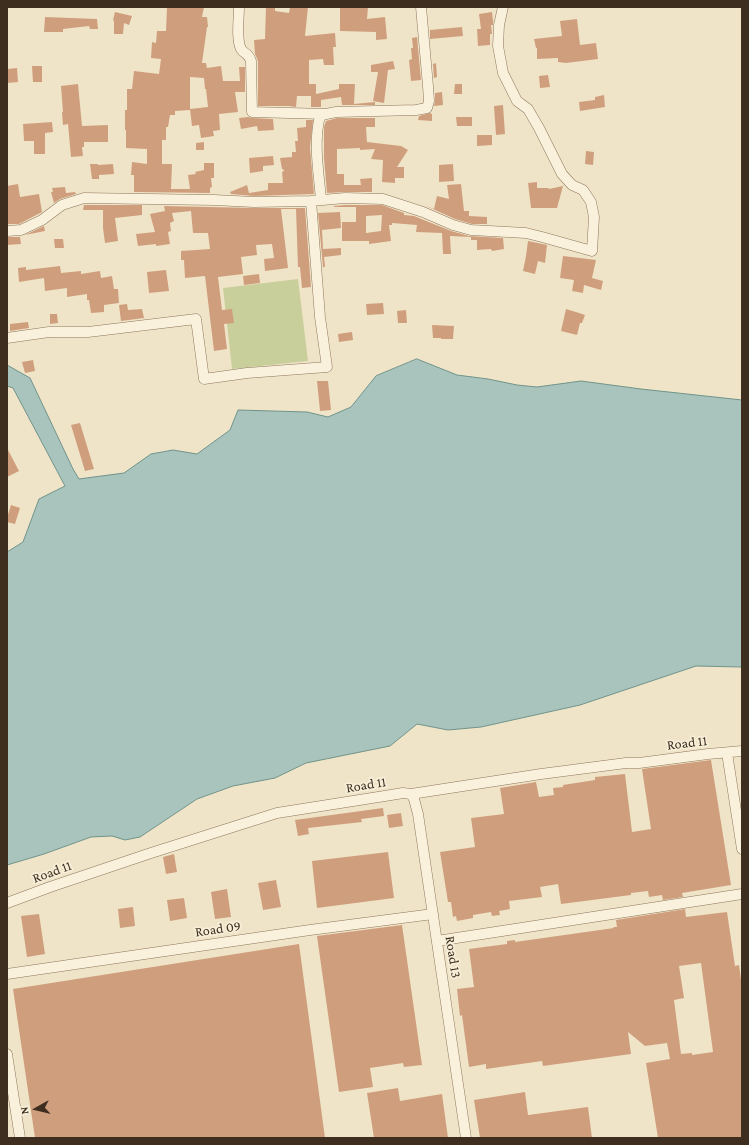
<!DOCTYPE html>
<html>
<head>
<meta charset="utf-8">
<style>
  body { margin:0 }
  #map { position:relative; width:749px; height:1145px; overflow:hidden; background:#f0e4c8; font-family:"Crimson Pro",serif }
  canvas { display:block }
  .frame { position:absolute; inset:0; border:8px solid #3d2e20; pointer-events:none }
  .north { position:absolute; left:16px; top:1089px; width:40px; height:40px; -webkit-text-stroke:3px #f7eed8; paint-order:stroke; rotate:262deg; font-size:11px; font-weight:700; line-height:16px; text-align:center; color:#3d2e20 }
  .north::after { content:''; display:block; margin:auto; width:14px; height:18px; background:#3d2e20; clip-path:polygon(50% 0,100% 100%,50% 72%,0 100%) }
</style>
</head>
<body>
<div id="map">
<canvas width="749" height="1145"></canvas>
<div class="frame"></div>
<div class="north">N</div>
</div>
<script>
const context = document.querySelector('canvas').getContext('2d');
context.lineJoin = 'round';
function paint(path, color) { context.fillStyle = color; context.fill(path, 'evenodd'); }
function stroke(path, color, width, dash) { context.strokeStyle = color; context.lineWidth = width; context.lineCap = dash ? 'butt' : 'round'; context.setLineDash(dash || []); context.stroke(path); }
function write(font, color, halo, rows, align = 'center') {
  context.font = font + ' "Crimson Pro",serif'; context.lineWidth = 3.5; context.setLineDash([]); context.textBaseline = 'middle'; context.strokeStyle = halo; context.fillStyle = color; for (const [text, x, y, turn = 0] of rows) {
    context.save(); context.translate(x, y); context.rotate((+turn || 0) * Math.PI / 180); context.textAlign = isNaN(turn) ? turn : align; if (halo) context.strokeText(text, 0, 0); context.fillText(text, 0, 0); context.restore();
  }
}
const green = new Path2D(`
  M298,279L308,361L232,369L223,288Z`);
const water = new Path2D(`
  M417,359L457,375L488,379L517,385L537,387L581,381L641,389L742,400V667L696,666L580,705L481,727L448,730L417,724L390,746L306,763L275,778L233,786L197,799L140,837L125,840L112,836L91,837L44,854L7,865V552L23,542L39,499L65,486L13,388L7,386V365L30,378L73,469L79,479L124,473L151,454L173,450L197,454L230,430L238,410L307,412L328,417L351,407L376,376Z`);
const building = new Path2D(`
  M167,7H204L202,17H207L208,27H207L202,63H206L207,68L221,66L223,81H240L239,67H245V92H235L238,112L219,114L220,130L213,131L214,136L201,138L199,125L192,126L190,109L208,107L206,89H205L204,78L190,77V110L175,111V115H170L168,127H166V140H162V164H172L171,189H190L188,175L196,174L195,172L204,170V163H214V178H211L212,187L210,188V193L134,192V175H131L132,162L147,164V149L126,148V130H125V110H127V89H132L134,71L159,74L161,59L151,58L152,42L156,43L157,31H166Z
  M266,7H275V11L289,13L290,7H308L305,36L335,33L336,47H333L334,65H324L323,59L309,60V84H316V94L339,89V84H355L354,104L375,102V105H342L341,97L321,100V107H311V96H297L296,107L289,106H258V61L255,54L254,40L265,39Z
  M340,7H368L367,19L385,17L387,39L376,40V32L340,31Z
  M115,12L132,16L129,25L124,23L123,34H114V21L113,20Z
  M492,12L493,21V25H491L492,34H490V45L478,46L477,29H481L479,14Z
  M45,17L97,19L98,29H90L89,26L63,29V32H44Z
  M577,19L580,45L596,43L598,59L566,63L558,62V58L537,59V48H536L534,39L562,36L560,21Z
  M462,27L463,36L430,39V30Z
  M417,37L421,80L411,81L409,60L412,59L411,48H413L412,38Z
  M393,61L395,69L388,70L384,103L373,101L378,72H371V65Z
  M436,63L437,77L434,78L433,64Z
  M32,66H42V82H33Z
  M17,68L18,82L7,83V69Z
  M548,75L550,87L540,88L539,76Z
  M78,84L82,126L108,125V142H84V147H82L83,156L71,157L68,124L63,125L62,112H63L61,86Z
  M455,84H462V94H454Z
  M442,92L443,105L434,106L435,101V93Z
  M604,95L605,107L580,111L579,102L595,100V97Z
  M503,105L505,134L496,135L494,106Z
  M430,113L432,114V121L418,120L419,116Z
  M248,117L252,118L273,119L274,130L258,131L257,126L241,129L239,118Z
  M456,117H472V126H457Z
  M337,118H375V127H366L367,142L401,146L408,150L397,167H404V178H395V183L382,182L383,160L371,159L375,149L360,150V148L337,149V174H344V185H361L360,179L372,178V192H345L327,193L324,158V127L326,121Z
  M306,120H313L310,147L314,194L254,196L231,194L230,192L247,185L249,193L268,190V183H283L282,172L284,171L283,169H282L280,158L292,157V152H296L295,141H298L297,128L306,127Z
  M52,122L53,132L45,133V154H34V141H24L23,124Z
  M477,135H492V145L477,146Z
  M204,142V150H196V143Z
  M586,151L594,152L593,165L585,164Z
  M273,156L274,165L263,166V171L250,173L249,158Z
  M90,164H98V165L113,164L114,174L99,175V179H92Z
  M453,164L454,181L439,182V165Z
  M537,182V188H548L549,189L563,186L557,208H531L528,183Z
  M18,184L20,197L39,194L42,212L19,224H7V199H8L7,186Z
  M461,184L464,211H469V216L487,217V224H472L455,219L424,205L434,209L437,196L449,199L447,185Z
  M65,187L66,193L75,192L76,194L60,199L54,203L51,192H53L52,188Z
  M84,205H142V215L115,218L118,241L105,243L103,228V210H83Z
  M345,205H382L404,213V215L414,216L451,231L469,236L503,238L504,249L492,251L491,249L477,250V240H471V237L450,236L451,254H443L442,233L416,232L417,225L392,223V225H389L391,241L369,244V241H342V222H356V207H334V206ZM382,215L381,231L366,233V216Z
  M164,206L254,208H305L311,287L302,288L300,267H298L296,209H281L288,268L265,271L264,259L274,258L272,244L256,245L257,255L241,257L243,274L218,277L222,310L232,309L234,323L224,324L227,349L214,351L205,276L185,278L184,260H181V251L210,249L208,233H193L191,211L172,213L174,221L170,223L171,231L168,232L170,244L156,246V244L138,246L136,234L155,232L150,214L165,211Z
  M340,212L341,228L322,230L323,249L341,248V255L324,257L325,267H323L318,213Z
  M44,226L45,231L25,235Z
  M7,237H20L21,244L7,245Z
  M54,239H63L64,248H55Z
  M528,241L547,245L545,263L538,261L535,274L523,271L526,256Z
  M563,256L596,260L592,278L603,281L601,290L584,285L583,293L572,291L574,280L560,278Z
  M60,266L61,273L81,271V274L100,271L101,278L112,276L114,289H118L119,303L104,305V312L91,313L89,300H87V294L67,297V288L45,291L44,278L19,282L18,268L26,267V270Z
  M166,270L169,291L149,293L147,272Z
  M259,274L260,283L244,285L243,276Z
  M383,303L384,314L367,315L366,304Z
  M127,304L128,310L142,309L144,318L121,321L119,305Z
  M566,309L579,313L585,315L582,323H580L577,335L561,331Z
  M406,310L407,323H398L397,311Z
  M50,314H57L58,323L50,324Z
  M28,322L29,328L10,331V324Z
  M432,325L454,326L453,339H441V338H433Z
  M352,332L353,340L339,342L338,334Z
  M33,360L35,371L25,373L22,362Z
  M317,381H328L331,410L320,411Z
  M80,423L94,469L85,471L71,425Z
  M7,448L19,471L7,477Z
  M11,505L20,508L15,524L7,522V518Z
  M711,760L731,885L682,893L683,897L663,900L662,895L649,897L648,891L631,893V895L561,904L558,884L540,887L542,897L509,901L510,909L499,911L500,915L492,916L491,912L473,915V918L457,921L456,916L453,917L451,902H448L440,852L475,847L471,818L504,814L500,788L536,782L539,797L554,795L553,788L563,787V785L595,780V777L625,774L632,832L651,829L642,769Z
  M383,808L384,816L361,819L362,822L308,828L309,834L298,836L295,820Z
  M401,813L403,826L389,828L387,815Z
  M388,852L394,898L317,908L312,861Z
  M174,854L177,872L166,874L163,857Z
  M276,880L281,907L263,910L258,883Z
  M227,889L231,917L215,919L211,892Z
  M184,898L187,918L170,921L167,900Z
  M133,907L135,926L120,928L118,909Z
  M685,909L686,917L727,912L735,966L739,965L742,987V1138H658L646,1063L670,1059L667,1043L645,1046L628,1032L631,1054L543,1066L542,1061L486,1069V1064L469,1067L462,1015L460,1016L457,989L474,987L469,949L507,944V941L515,940V942L614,928L613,927H617L616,920ZM701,963L713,1052L692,1055V1053L681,1054L674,1000L684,998L679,966Z
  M39,914L45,954L27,957L21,916Z
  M402,925L422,1065L404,1067L403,1063L370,1068L373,1087L339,1092L317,936Z
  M299,944L325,1138H35L13,989Z
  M398,1088L400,1101L442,1094L448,1138H374L367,1093Z
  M525,1092L528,1115L588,1107L592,1138H480L474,1100Z`);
const minor = new Path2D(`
  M239,7C239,18 236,39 241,49C245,55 248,52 251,61L252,112L326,114
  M321,200C319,174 313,142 320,116L326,114L336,112L416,110L427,108L429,101L428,86L421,7
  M7,231L21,230L42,220L62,205L84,198L214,200L254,202L311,201
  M7,338L49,332H88L196,319L204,379L247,373L327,367L320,317L311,201L345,198L383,199L423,212L453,225L471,230L526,233L542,237L592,251L594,217L591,202L583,190L572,185L562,174L539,128L528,109L517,101L503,73L498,46L499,25L503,7
  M727,753L742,849
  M411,794L414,799L418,814L466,1138
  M7,903L50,887L151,853L277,813L391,795L403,793L411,794L541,774L626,763H639L708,754L742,751
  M437,941L742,894
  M7,974L310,930L433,914
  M7,1054L20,1138`);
const streetNames = [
  ["Road 11",687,743,-7],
  ["Road 11",366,785,-9],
  ["Road 11",52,872,-20],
  ["Road 09",218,929,-8],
  ["Road 13",453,957,81]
];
paint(green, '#c9cf9b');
paint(water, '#a9c4bc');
stroke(water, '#6f938a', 1);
paint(building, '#cf9f7d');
stroke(minor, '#8d765c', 11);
stroke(minor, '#faf1dc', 10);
write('14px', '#3d2e20', '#f7eed8', streetNames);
</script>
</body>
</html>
